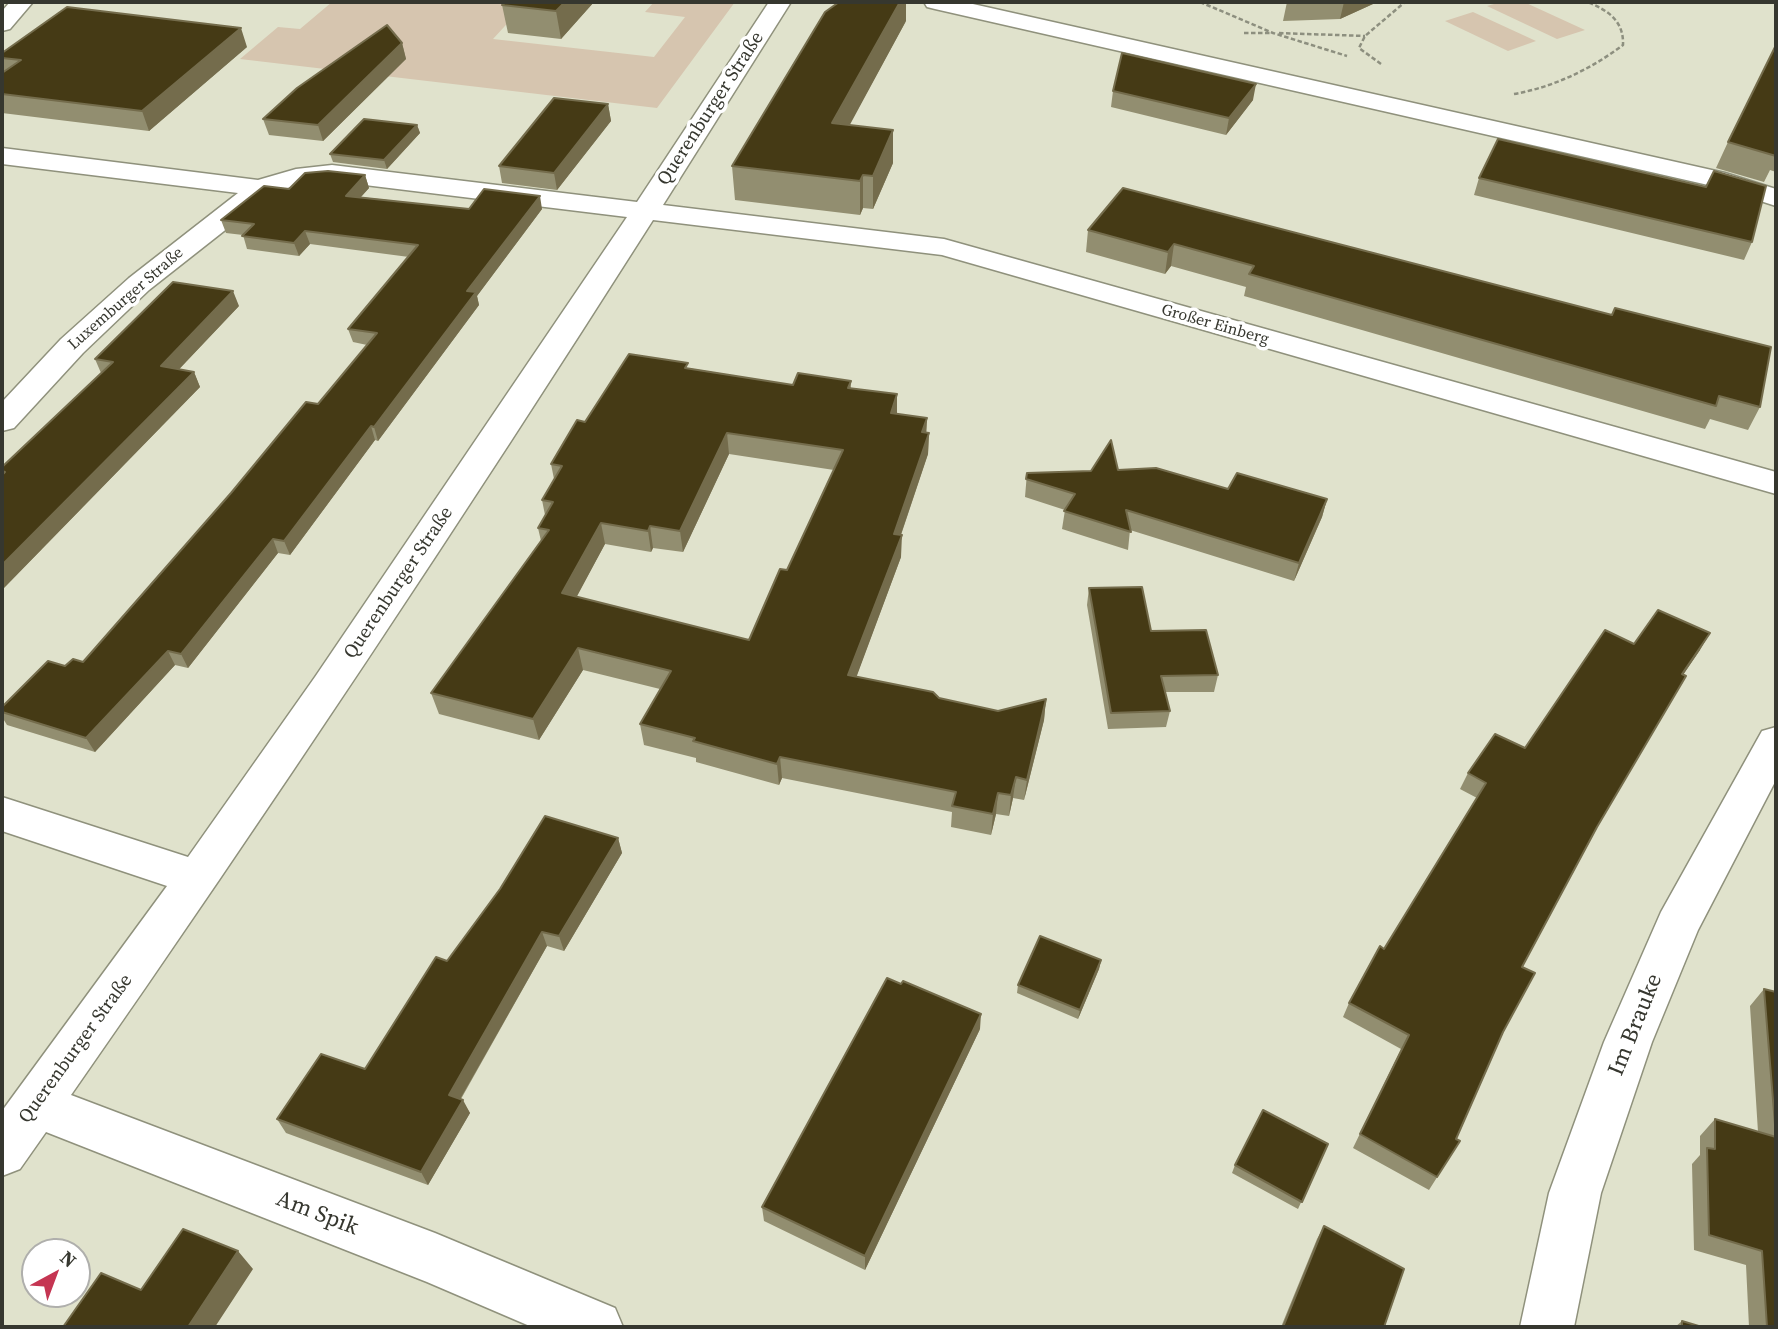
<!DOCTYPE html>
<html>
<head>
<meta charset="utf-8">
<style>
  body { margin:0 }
  #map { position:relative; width:1778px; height:1329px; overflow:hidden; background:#e0e2cc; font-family:"Source Serif 4",serif }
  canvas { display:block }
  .frame { position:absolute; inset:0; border:4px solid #36372f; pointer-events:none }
  .north { position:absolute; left:21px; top:1238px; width:70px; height:70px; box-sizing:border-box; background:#fff; border:2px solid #afafac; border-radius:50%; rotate:41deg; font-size:19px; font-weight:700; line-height:28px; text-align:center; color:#36372f }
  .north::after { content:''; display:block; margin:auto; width:24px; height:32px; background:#c53552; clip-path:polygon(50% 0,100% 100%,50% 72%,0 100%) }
</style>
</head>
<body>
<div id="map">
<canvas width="1778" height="1329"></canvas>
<div class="frame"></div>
<div class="north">N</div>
</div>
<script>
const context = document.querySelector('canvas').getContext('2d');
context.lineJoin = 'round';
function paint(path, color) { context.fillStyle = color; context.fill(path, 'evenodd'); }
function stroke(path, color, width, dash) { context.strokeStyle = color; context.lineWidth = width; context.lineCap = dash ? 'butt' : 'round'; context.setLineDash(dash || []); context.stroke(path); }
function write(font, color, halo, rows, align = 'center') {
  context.font = font + ' "Source Serif 4",serif'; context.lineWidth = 7; context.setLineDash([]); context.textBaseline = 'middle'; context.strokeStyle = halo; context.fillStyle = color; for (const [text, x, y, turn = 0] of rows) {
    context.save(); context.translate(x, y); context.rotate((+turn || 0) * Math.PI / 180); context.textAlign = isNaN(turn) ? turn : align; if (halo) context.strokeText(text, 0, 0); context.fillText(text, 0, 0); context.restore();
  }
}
const green = new Path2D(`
  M332,2H527L493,39L654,57L685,17L645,12L654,2H735L657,108L240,59L278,27L300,29Z
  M1501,2H1524L1585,30L1557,39L1487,6Z
  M1473,12L1536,41L1508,51L1445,21Z`);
const path = new Path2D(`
  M1200,2L1273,33L1347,56
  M1244,33H1270
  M1279,33L1365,36
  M1381,64L1359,48L1365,36L1405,2
  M1514,94C1554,87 1591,69 1623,45C1624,21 1608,10 1587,2`);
const minor = new Path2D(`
  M10,2H33L10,29L2,31V11Z
  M769,2H791L663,205L944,239L1776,472V494L942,255L653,220C465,516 271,808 71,1095L435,1233L615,1308L623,1327H532L427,1282L46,1132L20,1169L2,1176V1111L167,886L2,831V797L188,857L315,677L627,217L332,181L296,185L271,194L149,290L83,353L14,428L2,431V402L61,339L129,278L238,193L2,164V148L258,180L296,169L332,165L637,202Z
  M924,2H964L1725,173L1776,189V206L1717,187L935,9L927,7Z
  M1776,727V780L1698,930L1652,1042L1601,1193L1574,1327H1520L1549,1193L1604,1042L1661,912L1762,731Z`);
const wall = new Path2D(`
  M506,2H594L561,39L508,33L502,5Z
  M1287,2H1374L1373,4L1340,19L1283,21Z
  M906,21L849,125L893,163L873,209L863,208L860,215L735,200L732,166Z
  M402,43L406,59L323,141L269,135L263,119Z
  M1776,45V172L1770,170L1764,182L1716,168L1728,142Z
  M247,47L149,131L2,113V73L3,72L2,69V53Z
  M1113,91L1253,100L1226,135L1111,107Z
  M608,104L611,121L557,190L502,183L499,166Z
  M417,125L420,133L387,169L333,162L330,154Z
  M365,175L369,188L361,197L469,209H542L477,296L479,305L378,441L375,440L290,555L278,553L188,668L175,665L95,752L7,725L2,717V707L65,666L83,662L318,404L367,345L353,342L348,329L409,257L310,244L299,256L247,249L243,235L226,233L221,220L289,189Z
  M1479,178L1752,242L1744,260L1474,195Z
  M1088,230L1612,315L1615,308L1760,407L1748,430L1710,419L1705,429L1244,296L1246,287L1171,266L1165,274L1086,252Z
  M239,306L179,369L194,372L200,387L2,590V467L101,373L95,359Z
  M688,368L793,385L851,381V388L897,394V414L927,418L926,433H929L928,454L901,535V557L856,677L939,698L998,711L1046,699L1044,720L1024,800L1013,798L1009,816L996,814L991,835L951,827L952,812L782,778L779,785L696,762V758L644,745L640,724L660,689L583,670L539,740L439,714L431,693L541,541L538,528L545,515L542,500L554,479L551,464L585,422ZM729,454L834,470L787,570L749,640L576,597L605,544L651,552L653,548L683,552Z
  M1118,470L1228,489L1327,499L1322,517L1294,581L1130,530L1128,550L1062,529L1065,510L1025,497L1027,473Z
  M1089,588L1151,631L1218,675L1214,692H1165L1170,711L1166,727L1108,729L1087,605Z
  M1634,644L1700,650L1683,675L1595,829L1522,967L1503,1032L1456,1139L1460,1141L1429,1190L1353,1148L1401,1049L1343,1017L1349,1003L1384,949L1477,798L1460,789L1468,773L1525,748Z
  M618,838L622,853L564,951L547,946L461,1099L470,1113L428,1185L286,1133L277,1119L365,1069Z
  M1101,960L1099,969L1078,1019L1017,993L1018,985Z
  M1764,989L1776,992V1327H1749L1746,1265L1694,1250L1692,1164L1700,1155V1136L1715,1119L1758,1132L1750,1006Z
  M980,1029L865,1270L764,1221L762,1207Z
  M1328,1144L1298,1209L1232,1173L1235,1165Z
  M1324,1226L1384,1327H1281L1317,1239Z
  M1682,1321L1702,1327H1675Z`);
const shadedWall = new Path2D(`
  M565,2H594L561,39L556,11Z
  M900,2H906V21L833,156L832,123Z
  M1344,2H1374L1373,4L1340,19Z
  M241,28L247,47L149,131L142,111Z
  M402,43L406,59L323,141L318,125Z
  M1256,84L1253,100L1226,135L1229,118Z
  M608,104L611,121L557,190L554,173Z
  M417,125L420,133L387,169L384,160Z
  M893,130V163L873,209V176Z
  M365,175L369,188L350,209L346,196Z
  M863,175V208L860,215V181Z
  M540,196L542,209L477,296L479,305L378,441L374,427L467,291Z
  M305,231L310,244L299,256L294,243Z
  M1174,244L1171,266L1165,274L1168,252Z
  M233,291L239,306L168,381L161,366Z
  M194,372L200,387L2,590V565Z
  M897,394V415L891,413Z
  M927,418L926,439L922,432Z
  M371,426L375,440L290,555L284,541Z
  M727,433L729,454L683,552L680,531Z
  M929,433L928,454L898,543L902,535L901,557L849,697L848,675L894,534Z
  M1327,499L1322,517L1294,581L1299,563Z
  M601,523L605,544L567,615L562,593Z
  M650,526L653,548L651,552L648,531Z
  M273,539L278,553L188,668L181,654Z
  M1710,633L1700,650L1672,691L1682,674Z
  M578,648L583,670L539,740L533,719Z
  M168,651L175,665L95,752L86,738Z
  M1046,699L1044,720L1024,800L1027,780Z
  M780,757L782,778L779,785L777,764Z
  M1016,777L1013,798L1009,816L1011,795Z
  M998,793L996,814L991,835L993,814Z
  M618,838L622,853L564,951L559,936Z
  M542,932L547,946L455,1108L449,1095Z
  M1101,960L1099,969L1078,1019L1080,1010Z
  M981,1014L980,1029L865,1270V1256Z
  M463,1100L470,1113L428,1185L421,1172Z
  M238,1251L253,1269L215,1327H188Z`);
const building = new Path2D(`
  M506,2H565L556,11L502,5Z
  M839,2H900L832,123L893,130L873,176L863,175L860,181L732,166L825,12Z
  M67,7L241,28L142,111L2,94V73L21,60L2,58V53Z
  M387,25L402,43L318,125L263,119L297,88Z
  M1776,45V156L1728,142Z
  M1122,53L1256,84L1229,118L1113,91Z
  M554,98L608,104L554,173L499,166Z
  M364,119L417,125L384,160L330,154Z
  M1498,139L1706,187L1714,171L1766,186L1752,242L1479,178Z
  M328,171L365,175L346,196L469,209L484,189L540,196L467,291L476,292L374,427L371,426L284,541L273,539L181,654L168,651L86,738L2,712V707L48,661L65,666L73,659L83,662L231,493L306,402L318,404L377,333L348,329L418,245L305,231L294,243L242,236L254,224L221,220L264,186L289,189L305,173Z
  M1123,188L1612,315L1615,308L1771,347L1760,407L1719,396L1716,406L1249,274L1254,266L1174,244L1168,252L1088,230Z
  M173,282L233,291L161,366L194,372L2,565V475L5,472L2,471V467L113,362L95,359Z
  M629,354L688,363L685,368L793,385L798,373L851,381L848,388L897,394L891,413L927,418L922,432L929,433L894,534L902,535L848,675L933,692L939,698L998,711L1046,699L1027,780L1016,777L1011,795L998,793L993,814L952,806L956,792L780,757L777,764L693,741L695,738L640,724L671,671L578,648L533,719L431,693L549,530L538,528L553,502L542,500L562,466L551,464L577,420L585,422ZM727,433L843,450L787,570L780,569L749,640L562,593L601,523L648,531L650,526L680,531Z
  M1111,440L1118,470L1156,468L1228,489L1237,473L1327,499L1299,563L1126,510L1131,532L1064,511L1075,494L1026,479L1027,473L1091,471Z
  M1142,587L1151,631L1206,630L1218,675L1161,676L1170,711L1111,713L1089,588Z
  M1658,610L1710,633L1682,674L1686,676L1597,827L1522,967L1535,973L1503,1032L1456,1139L1460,1141L1437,1177L1360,1134L1409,1035L1349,1003L1380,946L1384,949L1486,783L1468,773L1495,734L1525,748L1605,630L1634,644Z
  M545,816L618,838L559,936L542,932L449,1095L463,1100L421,1172L277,1119L321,1054L365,1069L436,957L447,961L500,889Z
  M1040,936L1101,960L1080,1010L1018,985Z
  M887,978L901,984L903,981L981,1014L865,1256L762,1207Z
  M1764,989L1776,992V1327H1767L1762,1251L1709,1235L1707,1148L1715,1149V1119L1776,1137Z
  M1263,1110L1328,1144L1302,1202L1235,1165Z
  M1324,1226L1404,1269L1384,1327H1283Z
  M183,1229L238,1251L188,1327H63L101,1273L141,1290Z
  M1682,1321L1702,1327H1682Z`);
const farStreetnames = [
  ["Luxemburger Straße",126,299,-41],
  ["Großer Einberg",1215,325,16]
];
const streetNames = [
  ["Querenburger Straße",711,109,-57],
  ["Querenburger Straße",399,583,-56],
  ["Querenburger Straße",76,1049,-54]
];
const nearStreetnames = [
  ["Im Brauke",1636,1025,-68],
  ["Am Spik",317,1214,21]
];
paint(green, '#d6c5af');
stroke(minor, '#8f917c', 3);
stroke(path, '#8d8f7f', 2.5, [4.5, 2.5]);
paint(minor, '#fff');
paint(wall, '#928e70');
paint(shadedWall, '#746c4c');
paint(building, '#453a15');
stroke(building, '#746c4c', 2);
write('16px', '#36372f', '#fff', farStreetnames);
write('19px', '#36372f', '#fff', streetNames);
write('23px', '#36372f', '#fff', nearStreetnames);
</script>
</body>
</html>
